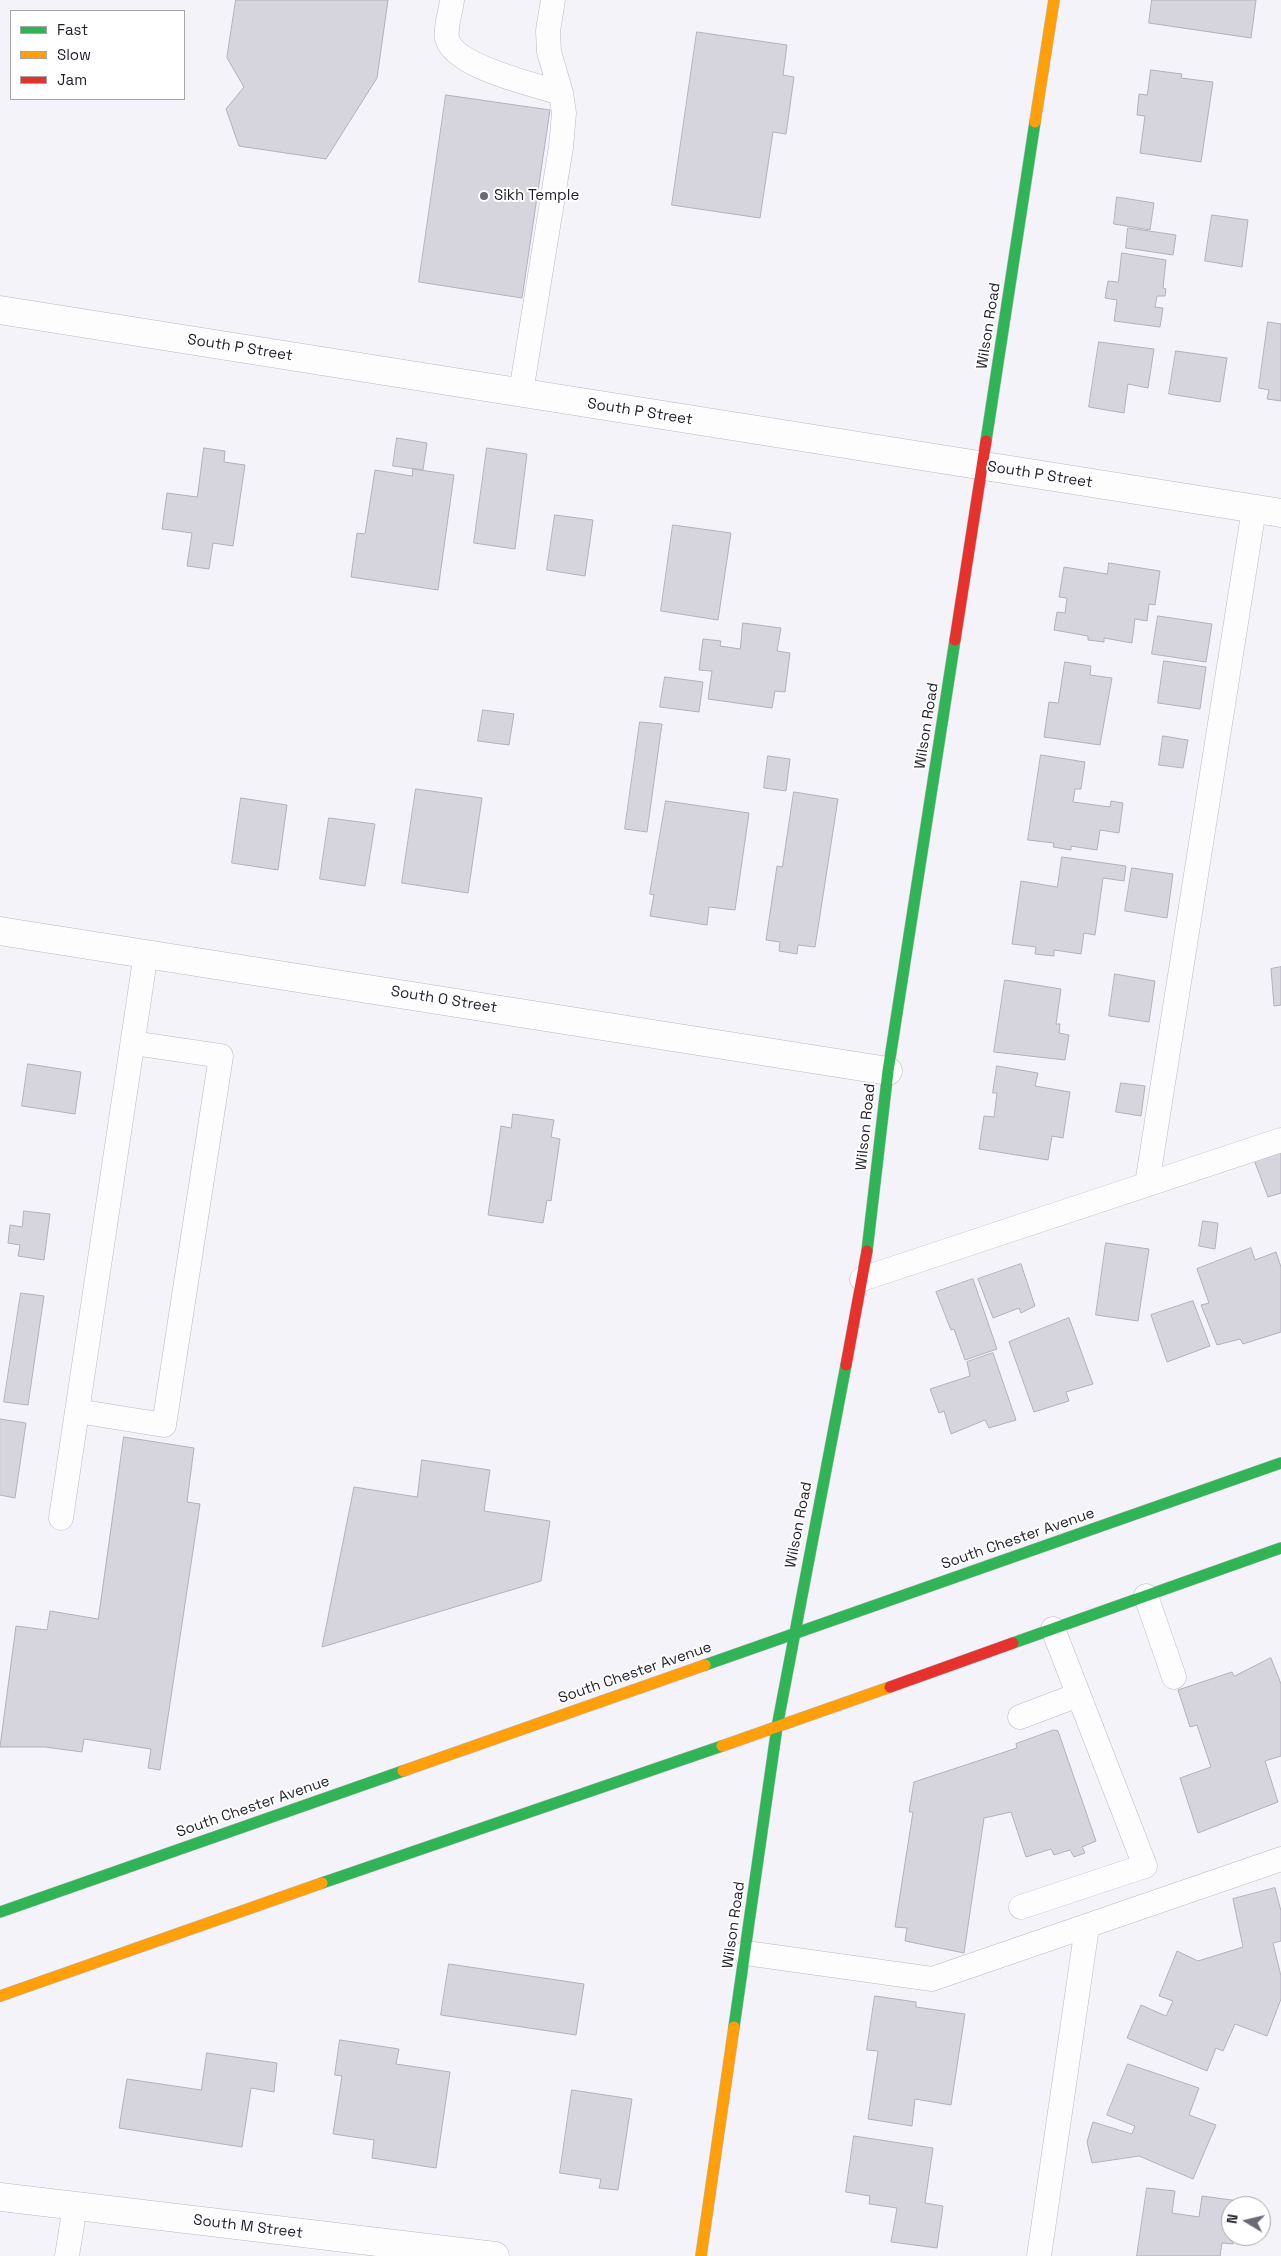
<!DOCTYPE html>
<html>
<head>
<meta charset="utf-8">
<style>
  body { margin:0 }
  #map { position:relative; width:1281px; height:2256px; overflow:hidden; background:#f4f3fa; font-family:"Space Grotesk",sans-serif }
  canvas { display:block }
  .legend { position:absolute; left:10px; top:10px; width:175px; height:90px; box-sizing:border-box; background:#fff; border:1px solid #a6a5aa; margin:0; padding:6px 9px; list-style:none; font-size:15px; color:#211f2b }
  .legend li { display:flex; align-items:center; gap:10px; height:25px }
  .legend b { width:25px; border:1px solid #a6a5aa }
  .north { position:absolute; left:1221px; top:2196px; width:50px; height:50px; box-sizing:border-box; background:#fff; border:1px solid #a6a5aa; border-radius:50%; rotate:279deg; font-size:14px; font-weight:700; line-height:20px; text-align:center; color:#211f2b }
  .north::after { content:''; display:block; margin:auto; width:18px; height:22px; background:#6b6973; clip-path:polygon(50% 0,100% 100%,50% 72%,0 100%) }
</style>
</head>
<body>
<div id="map">
<canvas width="1281" height="2256"></canvas>
<ul class="legend">
<li><b style="height:6px;background:#30b455"></b>Fast</li>
<li><b style="height:6px;background:#ff9f0a"></b>Slow</li>
<li><b style="height:6px;background:#e5322d"></b>Jam</li>
</ul>
<div class="north">N</div>
</div>
<script>
const context = document.querySelector('canvas').getContext('2d');
context.lineJoin = 'round';
function paint(path, color) { context.fillStyle = color; context.fill(path, 'evenodd'); }
function stroke(path, color, width, dash) { context.strokeStyle = color; context.lineWidth = width; context.lineCap = dash ? 'butt' : 'round'; context.setLineDash(dash || []); context.stroke(path); }
function write(font, color, halo, rows, align = 'center') {
  context.font = font + ' "Space Grotesk",sans-serif'; context.lineWidth = 4; context.setLineDash([]); context.textBaseline = 'middle'; context.strokeStyle = halo; context.fillStyle = color; for (const [text, x, y, turn = 0] of rows) {
    context.save(); context.translate(x, y); context.rotate((+turn || 0) * Math.PI / 180); context.textAlign = isNaN(turn) ? turn : align; if (halo) context.strokeText(text, 0, 0); context.fillText(text, 0, 0); context.restore();
  }
}
const building = new Path2D(`
  M236,0H388L377,78L326,159L239,146L226,109L244,87L227,58Z
  M1152,0H1256L1251,38L1149,23Z
  M697,32L787,45L783,75L794,77L786,134L773,132L760,218L672,205Z
  M1151,70L1182,74L1181,78L1213,82L1201,162L1140,153L1145,116L1137,115L1139,94L1147,95Z
  M446,95L550,110L522,298L419,282Z
  M1117,197L1154,203L1150,230L1114,224Z
  M1212,215L1248,220L1242,267L1205,261Z
  M1128,228L1176,235L1173,255L1126,248Z
  M1122,253L1166,260L1163,288L1166,289L1165,296H1157L1155,307L1163,308L1160,327L1114,321L1117,300L1105,298L1108,281L1118,282Z
  M1268,322L1281,324V401L1267,399L1269,390L1259,388Z
  M1099,342L1154,349L1148,388L1128,384L1124,413L1089,407Z
  M1176,351L1227,358L1220,402L1169,394Z
  M397,438L427,443L423,470L393,466Z
  M204,448L225,451L224,462L245,465L233,546L213,543L209,569L187,566L192,533L162,529L167,493L197,497Z
  M487,448L527,454L515,549L474,543Z
  M413,469L454,475L438,590L351,577L357,533L365,534L375,470L412,476Z
  M555,515L593,520L585,576L547,570Z
  M673,525L731,533L718,620L661,611Z
  M1109,563L1160,571L1155,605L1149,604L1147,621L1135,619L1132,643L1104,638V642L1088,640V636L1054,630L1057,612L1065,613L1067,598L1059,597L1064,567L1107,574Z
  M1158,616L1212,624L1206,662L1152,654Z
  M743,623L781,628L777,651L790,653L785,692L775,691L772,708L708,699L712,671L699,670L703,639L721,641L720,646L740,649Z
  M1164,661L1206,667L1200,709L1158,703Z
  M1065,662L1091,666L1090,675L1112,678L1100,745L1044,737L1049,702L1058,703Z
  M665,677L703,682L699,712L660,707Z
  M483,710L514,714L509,745L478,741Z
  M640,722L662,724L647,832L625,829Z
  M1163,736L1188,740L1183,768L1159,765Z
  M1041,755L1085,762L1081,789H1075L1073,802L1110,807L1111,801L1123,803L1119,833L1100,830L1097,850L1071,846V850L1053,847L1054,843L1028,840Z
  M768,756L790,759L786,791L764,788Z
  M416,789L482,798L468,893L402,883Z
  M794,792L838,799L815,947L798,945L797,954L779,951L780,942L766,940L777,866L782,867Z
  M241,798L287,805L278,870L232,863Z
  M666,801L749,813L735,910L709,907L707,925L650,916L654,895L650,894Z
  M329,818L375,824L365,886L320,879Z
  M1062,857L1126,866L1124,881L1103,878L1095,935L1084,933L1081,954L1054,950V956L1035,954L1036,947L1012,944L1021,881L1057,887Z
  M1132,868L1173,874L1167,918L1125,911Z
  M1281,967V1005L1274,1006L1271,969Z
  M1115,974L1155,981L1149,1022L1109,1016Z
  M1005,980L1061,989L1056,1024H1060L1059,1033L1069,1035L1065,1060L994,1052Z
  M28,1064L81,1072L75,1114L22,1106Z
  M997,1066L1038,1073L1035,1086L1070,1092L1063,1138L1052,1136L1048,1160L979,1149L984,1116L994,1117L997,1093H993Z
  M1121,1083L1145,1086L1141,1116L1116,1112Z
  M513,1114L554,1120L551,1137L560,1139L551,1201L547,1200L543,1223L488,1215L501,1126L511,1128Z
  M1281,1149V1193L1268,1197L1254,1160Z
  M24,1211L50,1214L44,1260L18,1256L20,1245L8,1243L10,1225L22,1227Z
  M1203,1221L1218,1223L1215,1249L1199,1246Z
  M1106,1243L1149,1249L1138,1321L1096,1315Z
  M1251,1248L1255,1260L1276,1252L1281,1267V1332L1243,1344L1240,1339L1217,1345L1201,1305L1209,1303L1197,1269Z
  M1021,1264L1035,1306L1021,1313L1019,1308L993,1318L978,1279Z
  M973,1279L997,1349L965,1360L954,1329L951,1330L936,1292Z
  M21,1293L44,1296L28,1405L4,1402Z
  M1193,1301L1210,1346L1167,1362L1151,1315Z
  M1069,1318L1093,1384L1066,1392L1069,1401L1034,1412L1009,1342Z
  M993,1353L1016,1420L989,1428L985,1420L951,1434L944,1411L939,1413L930,1389L970,1376L967,1362Z
  M0,1419L26,1423L15,1498L0,1495Z
  M124,1437L194,1448L187,1502L200,1504L160,1770L148,1768L151,1749L84,1739L82,1752L45,1747H0L16,1626L47,1630L50,1611L98,1619Z
  M422,1460L490,1470L484,1511L550,1521L541,1581L322,1647L354,1487L417,1497Z
  M1271,1658L1281,1684V1756L1265,1761L1278,1802L1198,1833L1180,1778L1211,1767L1197,1725L1190,1727L1178,1690L1232,1672L1234,1676Z
  M1054,1730L1058,1731L1096,1841L1082,1847L1085,1853L1074,1857L1070,1850L1054,1855L1051,1849L1026,1857L1011,1812L984,1818L964,1953L905,1941L907,1928L895,1927L913,1812H909L914,1782L1017,1748L1016,1744Z
  M1275,1888L1281,1911V1941L1273,1943L1281,1976V1999L1267,2036L1235,2024L1223,2051L1216,2048L1207,2071L1127,2038L1141,2005L1166,2016L1173,2001L1159,1996L1177,1951L1198,1961L1243,1947L1233,1899Z
  M449,1964L584,1984L576,2035L441,2015Z
  M875,1996L916,2002V2007L965,2014L951,2105L915,2099L912,2126L868,2119L878,2051L867,2050Z
  M340,2040L399,2049L396,2064L450,2072L436,2168L372,2158L374,2140L333,2134L342,2076L335,2075Z
  M207,2053L277,2063L274,2092L251,2088L242,2147L119,2128L127,2079L201,2090Z
  M1128,2064L1199,2088L1189,2115L1216,2125L1193,2179L1139,2156L1092,2163L1087,2142L1093,2122L1132,2134L1135,2126L1107,2115Z
  M572,2090L632,2099L618,2190L599,2188L601,2179L560,2173Z
  M854,2136L933,2148L925,2203L943,2206L937,2248L891,2242L897,2208L869,2204L870,2196L846,2192Z
  M1147,2188L1175,2191L1172,2213L1199,2217L1202,2196L1239,2201L1238,2206H1231L1233,2244L1222,2243L1220,2256H1137Z`);
const lane = new Path2D(`
  M452,0C451,11 445,27 447,38C453,67 536,85 561,93
  M521,392L561,147L564,113L561,93L549,52L548,31L553,0
  M1147,1184L1254,509
  M862,1279L1281,1140
  M77,1411L164,1425L221,1056L133,1043
  M61,1518L146,953
  M1146,1596L1174,1677
  M1020,1717L1078,1695
  M1021,1907L1145,1866L1053,1629
  M746,1953L932,1979L1281,1859
  M67,2256L75,2206
  M1039,2256L1087,1927`);
const street = new Path2D(`
  M0,310L1281,513
  M0,931L888,1071
  M0,2197L495,2256`);
const fast = new Path2D(`
  M986,441L1035,122
  M867,1251L888,1071L955,640
  M1013,1643L1281,1548
  M705,1665L1281,1463
  M322,1883L722,1746
  M0,1912L403,1771
  M734,2027L777,1727L846,1365`);
const slow = new Path2D(`
  M1035,122L1054,0
  M722,1746L890,1687
  M403,1771L705,1665
  M0,1996L322,1883
  M701,2256L734,2027`);
const jam = new Path2D(`
  M955,640L986,441
  M846,1365L867,1251
  M890,1687L1013,1643`);
const markers = [
  [484,196,5,"#6b6973"]
];
const poiNames = [
  ["Sikh Temple",494,196]
];
const streetNames = [
  ["Wilson Road",989,326,-81],
  ["South P Street",240,348,9],
  ["South P Street",640,412,9],
  ["South P Street",1040,475,9],
  ["Wilson Road",927,726,-81],
  ["South O Street",444,1000,9],
  ["Wilson Road",866,1127,-84],
  ["Wilson Road",799,1525,-79],
  ["South Chester Avenue",1018,1539,-19],
  ["South Chester Avenue",635,1673,-19],
  ["South Chester Avenue",253,1807,-19],
  ["Wilson Road",734,1925,-82],
  ["South M Street",248,2227,7]
];
paint(building, '#d6d4dd');
stroke(building, '#b3b0ba', 1);
stroke(lane, '#bab9c1', 25);
stroke(street, '#bab9c1', 29);
stroke(fast, '#bab9c1', 12);
stroke(slow, '#bab9c1', 12);
stroke(jam, '#bab9c1', 12);
stroke(lane, '#fdfdfe', 24);
stroke(street, '#fdfdfe', 28);
stroke(fast, '#30b455', 11);
stroke(slow, '#ff9f0a', 11);
stroke(jam, '#e5322d', 11);
for (const [x, y, r, color] of markers) { const dot = new Path2D(); dot.arc(x, y, r, 0, 2 * Math.PI); context.fillStyle = color; context.fill(dot); stroke(dot, '#fff', 2); }
write('15px', '#211f2b', '#fff', poiNames, 'left');
write('15px', '#211f2b', '#fff', streetNames);
</script>
</body>
</html>
